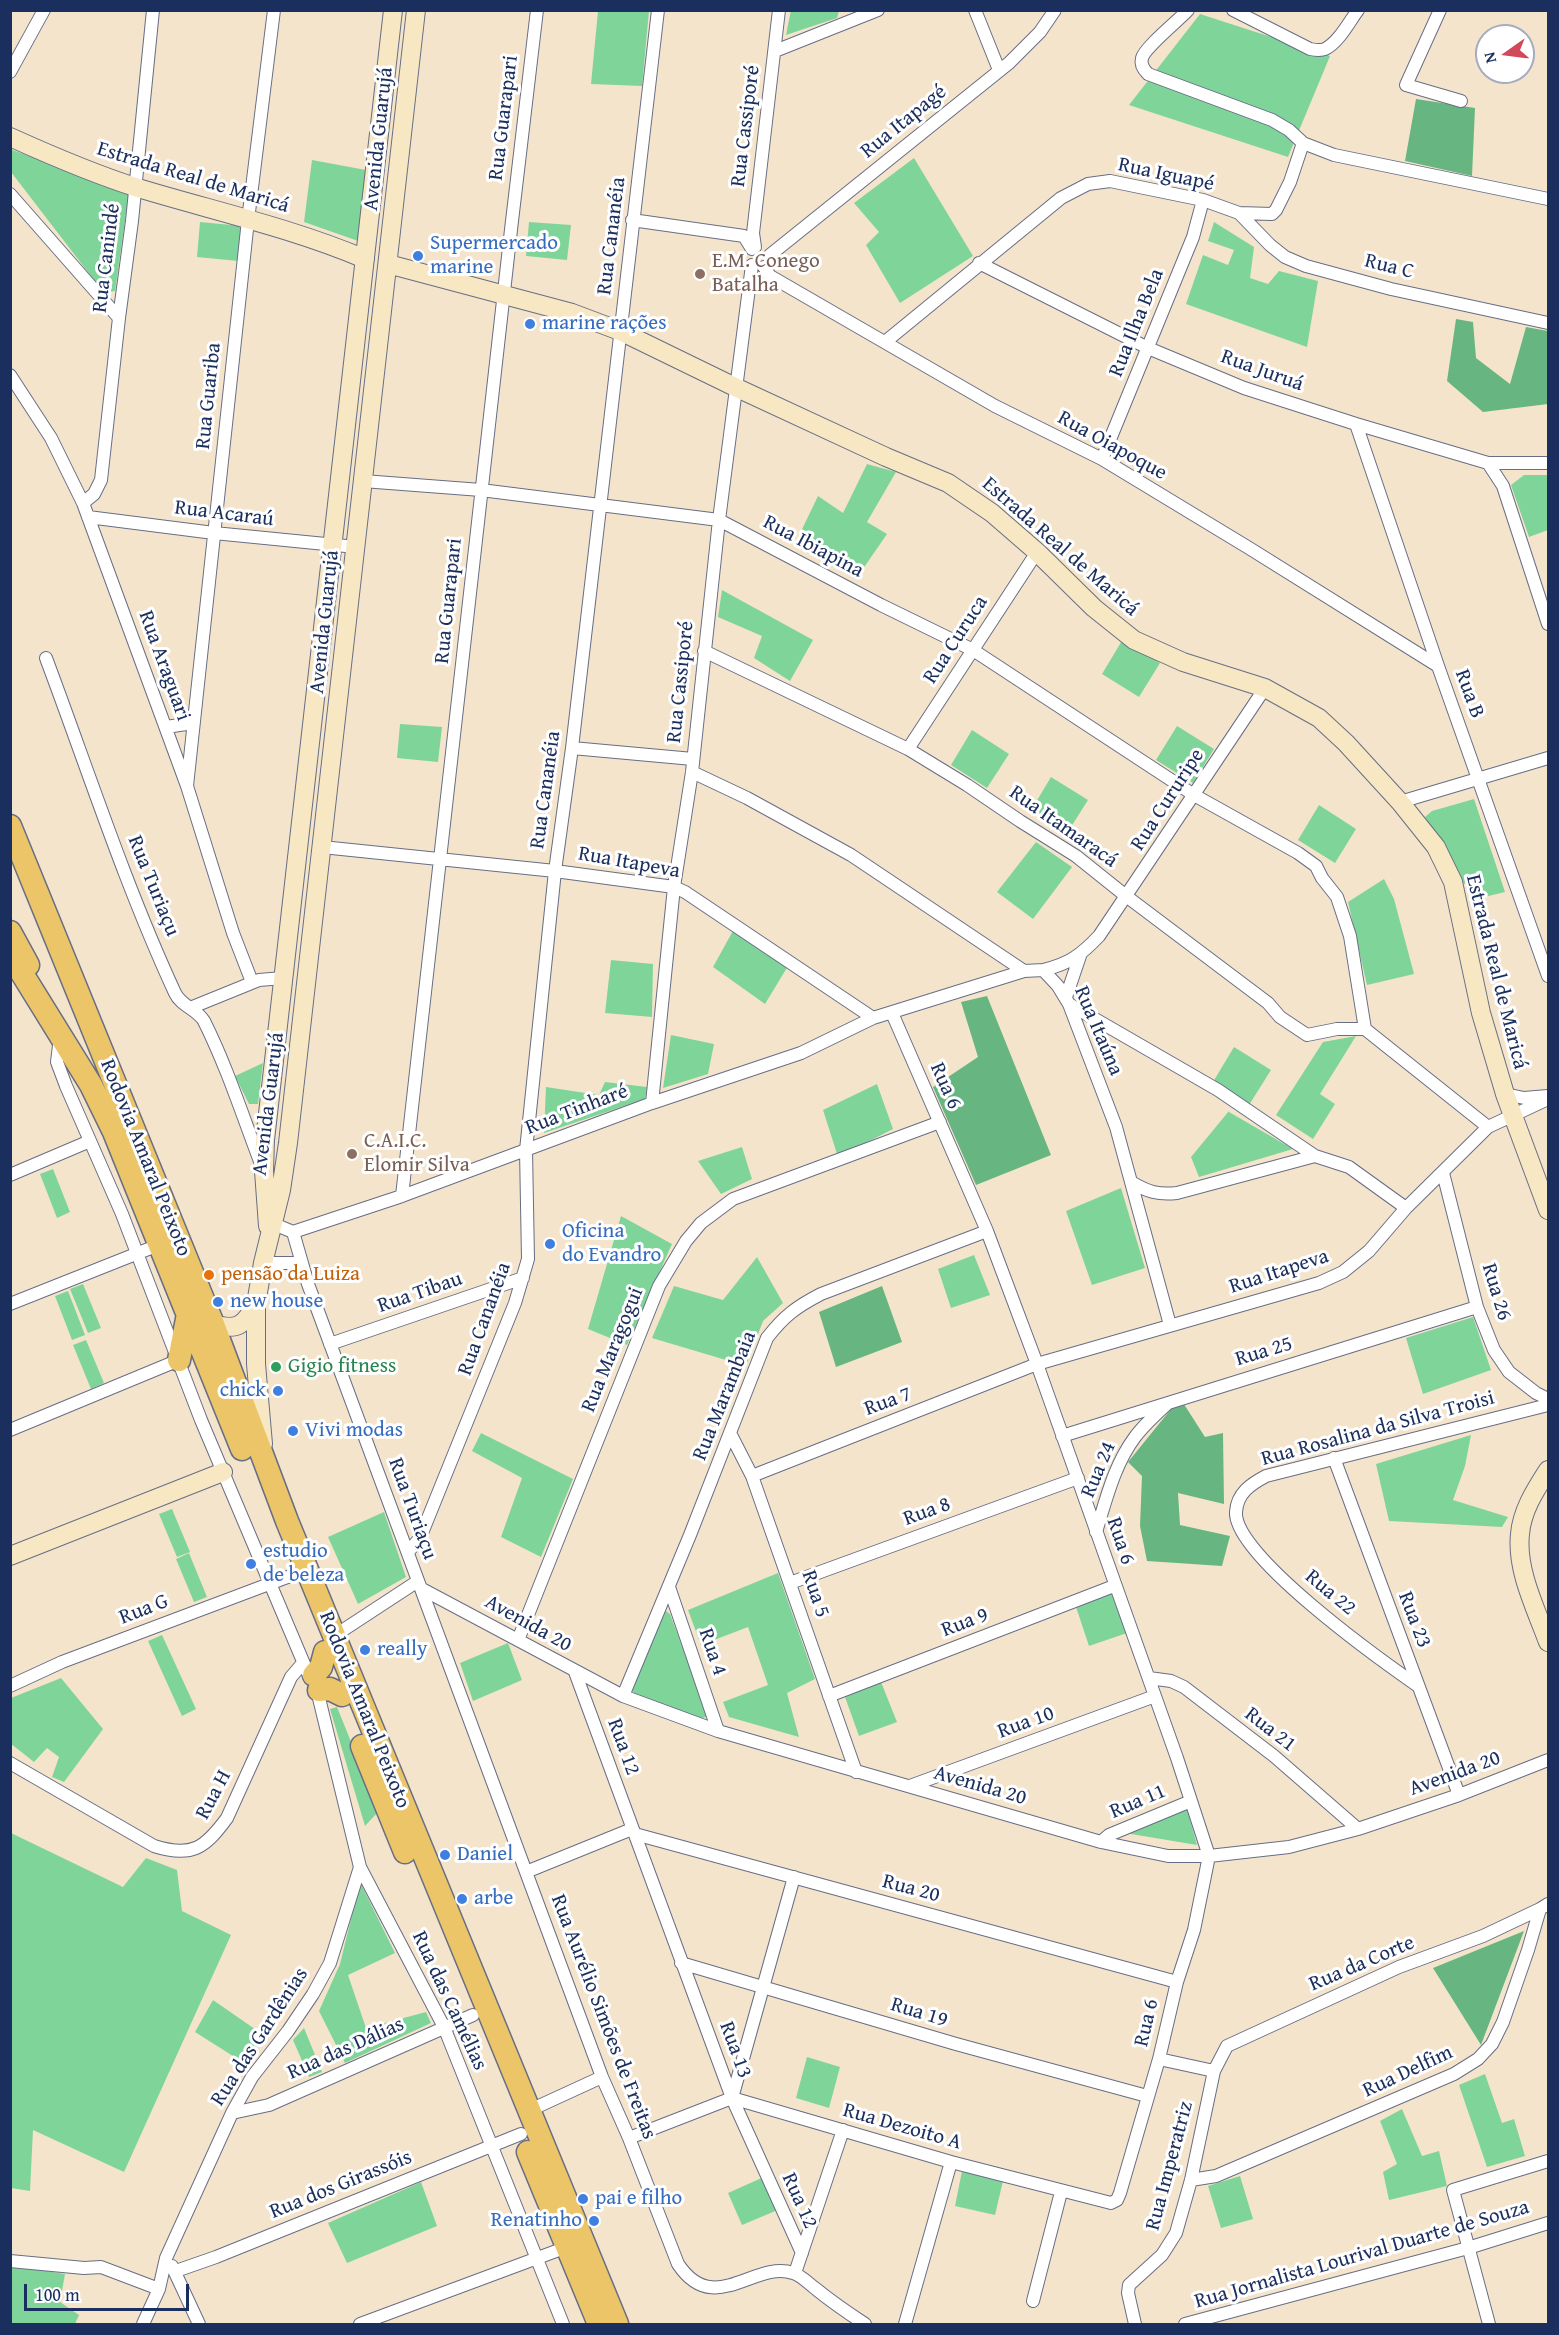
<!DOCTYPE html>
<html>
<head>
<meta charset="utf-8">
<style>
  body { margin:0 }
  #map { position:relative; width:1559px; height:2335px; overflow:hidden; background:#f5e4cc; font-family:"Gentium Book Plus",serif }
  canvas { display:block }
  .frame { position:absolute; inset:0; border:12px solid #1b2f5e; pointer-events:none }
  .north { position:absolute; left:1475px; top:24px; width:60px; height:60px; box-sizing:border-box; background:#fff; border:2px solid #a4acbf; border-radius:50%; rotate:256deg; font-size:16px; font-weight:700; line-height:24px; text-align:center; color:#1b2f5e }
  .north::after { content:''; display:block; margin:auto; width:21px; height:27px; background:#d1495b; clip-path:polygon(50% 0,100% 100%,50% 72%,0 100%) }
  .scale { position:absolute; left:24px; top:2284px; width:165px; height:27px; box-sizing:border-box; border:3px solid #1b2f5e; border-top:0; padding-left:8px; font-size:18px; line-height:21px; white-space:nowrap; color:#1b2f5e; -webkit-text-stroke:4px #fff; paint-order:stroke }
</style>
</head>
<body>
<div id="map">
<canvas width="1559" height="2335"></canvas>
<div class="frame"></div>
<div class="north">N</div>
<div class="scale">100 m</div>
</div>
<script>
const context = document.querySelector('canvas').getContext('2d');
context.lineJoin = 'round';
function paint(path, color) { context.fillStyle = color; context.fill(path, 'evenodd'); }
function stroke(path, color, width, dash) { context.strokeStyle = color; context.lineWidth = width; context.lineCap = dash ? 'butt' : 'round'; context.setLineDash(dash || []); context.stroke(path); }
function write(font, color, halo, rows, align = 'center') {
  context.font = font + ' "Gentium Book Plus",serif'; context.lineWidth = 6; context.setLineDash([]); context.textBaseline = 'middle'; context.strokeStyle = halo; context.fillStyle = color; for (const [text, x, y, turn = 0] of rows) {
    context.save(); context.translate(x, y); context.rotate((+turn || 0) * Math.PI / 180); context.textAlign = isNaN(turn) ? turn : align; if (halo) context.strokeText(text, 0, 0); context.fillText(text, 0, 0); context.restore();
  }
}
const green = new Path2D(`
  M791,10H839V11L837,18L786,35Z
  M598,11H649L642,86L591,84Z
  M1200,14L1330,56L1288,157L1129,105Z
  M10,149L129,192L115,291L104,293L11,172Z
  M914,158L973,256L900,303L866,245L879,232L854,203Z
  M312,160L366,170L361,242L304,222Z
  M200,222L242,226L238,261L197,257Z
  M529,222L571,225L567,260L526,256Z
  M1214,222L1254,247L1250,278L1268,284L1279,271L1318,281L1307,347L1186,304L1203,255L1228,265L1234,250L1208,241Z
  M867,464L896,472L867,522L887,534L856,579L794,546L818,496L843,513Z
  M1524,475H1548V530L1529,537L1511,485Z
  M722,590L813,640L790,681L754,658L762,636L718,617Z
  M1123,639L1160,663L1139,697L1102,674Z
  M400,724L442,727L438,762L397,758Z
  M1177,726L1214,749L1193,783L1156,760Z
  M972,730L1009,754L987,788L951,765Z
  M1051,777L1088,800L1066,835L1030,812Z
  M1474,799L1505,892L1480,898L1473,882L1464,884L1425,817L1432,811Z
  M1319,805L1356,829L1335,863L1298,840Z
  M1036,842L1072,867L1033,919L997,892Z
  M1384,879L1394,899L1414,974L1367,985L1348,902Z
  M734,929L788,966L765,1004L713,967Z
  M611,960L653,964L652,1017L605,1013Z
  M671,1035L714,1044L708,1074L663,1088Z
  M1356,1036L1320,1094L1335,1104L1313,1139L1276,1115L1323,1042Z
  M1234,1047L1271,1070L1249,1105L1213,1082Z
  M263,1063L258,1104H249L235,1076Z
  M605,1082L647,1087L645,1099L544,1133L546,1087L599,1095Z
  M877,1084L893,1129L838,1157L823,1110Z
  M1229,1111V1112L1293,1149L1199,1177L1191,1157Z
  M742,1147L752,1179L721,1194L698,1161Z
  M53,1169L70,1212L57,1218L40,1174Z
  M1121,1188L1145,1268L1092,1285L1066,1211Z
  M621,1216L672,1244L627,1345L588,1329Z
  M974,1255L990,1295L951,1308L938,1269Z
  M757,1257L783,1303L763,1321L746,1366L652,1338L674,1286L723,1300Z
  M83,1284L101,1328L88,1333L70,1289Z
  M68,1291L85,1335L72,1340L55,1296Z
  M1473,1317L1491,1370L1423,1394L1406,1338Z
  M86,1340L104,1383L91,1389L73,1345Z
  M481,1433L573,1479L541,1557L501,1537L522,1478L472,1451Z
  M1471,1435L1465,1466L1453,1500L1508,1517L1502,1527L1389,1521L1376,1464Z
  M172,1509L190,1552L177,1557L159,1514Z
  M384,1512L406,1577L358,1604L328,1537Z
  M189,1553L207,1597L194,1602L176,1559Z
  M778,1573L815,1679L787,1693L799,1737L729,1717L723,1702L768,1685L748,1627L701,1645L688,1610Z
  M1111,1593L1127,1633L1089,1646L1076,1607Z
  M662,1611H666L670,1614L707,1713L706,1717L702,1718L635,1696L630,1685Z
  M162,1635L196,1709L182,1716L148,1641Z
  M508,1643L522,1680L473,1701L460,1663Z
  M61,1678L103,1729L64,1782L52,1777L59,1757L47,1748L34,1762L10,1743L11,1698Z
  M881,1682L897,1722L859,1736L845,1697Z
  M337,1707L379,1811L365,1826L330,1709Z
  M1187,1809L1197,1845L1125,1833Z
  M11,1833L123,1887L146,1858L177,1870L182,1911L231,1935L124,2172L33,2130L30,2191L11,2188Z
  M360,1882L395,1953L348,1975L366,2028L426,2012L431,2023L345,2063L319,2011L340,1964Z
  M213,2000L265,2036L244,2063L195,2032Z
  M304,2028L322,2072L309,2077L293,2040Z
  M807,2057L840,2067L829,2108L796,2098Z
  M1485,2074L1502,2123L1514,2119L1525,2156L1487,2167L1459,2085Z
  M1402,2109L1422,2156L1439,2151L1447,2186L1389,2200L1383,2172L1397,2164L1380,2121Z
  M962,2171L1003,2181L995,2215L955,2206Z
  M766,2176L780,2209L742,2225L728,2193Z
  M1240,2176L1253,2219L1221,2228L1208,2186Z
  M421,2182L437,2226L347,2263L328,2223Z
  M10,2265L65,2274L60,2302L79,2315L75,2324H11Z`);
const forest = new Path2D(`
  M1416,99L1475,108L1472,176L1405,161Z
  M1456,319L1473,322L1476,358L1510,384L1526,327L1548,331V404L1483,412L1447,381Z
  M987,996L1051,1155L976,1185L933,1087L978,1057L961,1002Z
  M882,1286L902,1342L836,1367L819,1312Z
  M1180,1398L1205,1437L1223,1433L1224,1504L1178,1493L1180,1525L1230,1536L1222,1566L1147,1561L1140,1526L1142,1476L1128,1462Z
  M1524,1931L1481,2045L1433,1968Z`);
const street = new Path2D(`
  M975,10L999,70
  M1188,10C1179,20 1145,47 1142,58C1140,65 1144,70 1148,74L1272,120L1289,130L1303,143L1334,155L1548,199
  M1233,10L1310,49C1315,50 1320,51 1325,49C1339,42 1349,22 1358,10
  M1440,10L1406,85L1461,101
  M775,51L878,10
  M10,72L44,10
  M10,194L119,318
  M1239,213L1270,245L1285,257L1306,266L1391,289L1548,323
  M632,220L744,236L752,249
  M755,247L753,233L779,10
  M770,255L1009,63L1040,32L1055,10
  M979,263L1148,348L1244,388L1356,424L1488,463H1548
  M764,267L770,276L995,406L1102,459L1249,548L1438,666
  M885,342L1061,198L1088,184L1110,181L1203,200L1239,213L1272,214L1276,210L1290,182L1303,143
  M10,375L51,438L83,503L187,786L233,933L252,982
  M1356,424L1438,666L1548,976
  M1102,459L1193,237L1203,200
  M1488,463L1503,486L1548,624
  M363,481L481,490L719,520L881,605L973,650L1194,795L1298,853L1316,866L1322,878L1337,897L1350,936L1365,1029
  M83,503L94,494L101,480L119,318L132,221L153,10
  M88,517L214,533L356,547
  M704,651L908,749L967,785L1020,821L1076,856L1126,896L1268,1003L1280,1017L1307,1035L1337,1029H1365L1488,1127
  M46,658C88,770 125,885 175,993C181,1006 197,1009 204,1021C227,1067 243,1117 261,1164
  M166,727L193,723
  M572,748L693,759
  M908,749L1037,552
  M692,772L747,798L851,855L1024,971
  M187,786L248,220L274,10
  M1400,802L1548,758
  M322,847L555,871L674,887L685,892L873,1018L1024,971L1043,970L1058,986L1069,1004L1116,1127L1170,1325
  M1043,970C1069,964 1081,955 1099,936L1265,688
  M1066,997L1080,956
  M1069,1004L1218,1090L1315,1156
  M190,1008L259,980L283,978
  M60,1037L57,1062L66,1086L122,1214L201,1420L310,1678
  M1505,1094L1524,1098L1548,1096
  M652,1103L674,887L692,772L719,520L752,265
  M1443,1173L1477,1307L1494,1350L1509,1372L1536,1393L1548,1399
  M10,1175L90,1141
  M1131,1182C1148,1192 1158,1195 1177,1193L1315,1156L1349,1167L1406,1208
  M402,1196C444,800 490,405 537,10
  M274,1224L293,1232L308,1284L602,2077L629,2138L678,2264C714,2318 754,2260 793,2273C801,2275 809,2284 816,2289C832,2302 848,2313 865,2324
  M293,1232L402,1196L652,1103L801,1053L873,1018
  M263,1263H300
  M10,1304L161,1244
  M330,1344L523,1278
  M10,1430L179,1360
  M730,1433L752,1476L856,1772
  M1062,1436L1477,1307
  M1334,1458L1459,1795
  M752,1476L1037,1364L1319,1283L1343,1272L1369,1251L1406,1208L1488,1127L1548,1099
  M1096,1532C1106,1500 1114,1465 1135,1437C1144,1425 1156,1414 1167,1404
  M408,1552L420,1538L515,1303L528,1259L526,1150L555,871L572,748L658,10
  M790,1583L1078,1478
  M669,1587L718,1731
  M422,1589L623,1696L718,1731L1101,1842L1168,1856H1209L1289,1847L1358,1829L1459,1795L1548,1760
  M334,1636L418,1581
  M518,1640L659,1286L686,1241L701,1223L733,1199L940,1122
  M575,1672L732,2098L802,2253
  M1149,1678L1171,1681L1184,1687L1274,1756L1358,1829
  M10,1686L62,1662L293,1575
  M1418,1686C1382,1661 1233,1555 1236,1512C1237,1493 1251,1484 1266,1476L1548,1405
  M317,1690L360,1867L444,2027L563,2324
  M623,1696L690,1535L767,1338C784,1316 796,1307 821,1294L987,1231
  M829,1696L1114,1586
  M10,1763L154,1846C192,1858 205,1848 227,1818L291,1677L303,1663
  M910,1786L1155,1696
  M635,1834L1177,1982
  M1101,1842L1109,1835L1191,1801
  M526,1872L632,1829
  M681,1963L956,2044L1147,2096
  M1159,2059L1214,2071
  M732,2098L951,2162L1111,2203L1117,2200L1120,2193L1159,2059L1177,1982L1194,1930L1209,1856L1177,1758L1037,1364L987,1231L892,1013
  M732,2098L794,1877
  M528,2111L602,2077
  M232,2113L269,2105L473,2015
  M629,2138L732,2098
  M1191,2180L1216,2176L1454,2074L1478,2059L1492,2044L1503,2022L1528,1950L1540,1909L1548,1904
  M10,2261L84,2268L101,2267L159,2289
  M172,2266L199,2324
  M176,2271L216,2257L521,2134
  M795,2273L843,2130
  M1033,2301L1061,2192
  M143,2324L159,2289L166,2258L232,2113L252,2077L288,2031L313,1994L330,1963L360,1867
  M360,2324L567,2247
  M905,2324L951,2162
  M1135,2324L1128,2293L1129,2285L1162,2255L1176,2233L1191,2180L1214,2071L1227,2046L1399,1967L1483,1936L1540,1909
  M1185,2324L1468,2248L1548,2223
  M1489,2324L1453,2190L1548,2161`);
const secondary = new Path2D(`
  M10,137C52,156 94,174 138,188C214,211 292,228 365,259
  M388,264L572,313L620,331L735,387L886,457L948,483L992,513L1037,552L1094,608L1134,640L1183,662L1265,688L1319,718L1346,743L1400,802L1436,847L1453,882L1481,1013L1505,1094L1548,1210
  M268,1226L264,1171L265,1140L393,10
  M213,1324C237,1331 244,1326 256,1304
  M263,1444L256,1364V1304L263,1263L281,1190L288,1143L416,10
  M1548,1470C1536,1489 1522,1510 1520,1534C1516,1570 1536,1609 1548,1642
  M10,1556L223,1472`);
const highway = new Path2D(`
  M10,826L213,1324L287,1521L617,2324
  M10,932L28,965
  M10,954L91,1085L114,1132L242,1449
  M179,1360L188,1314
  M314,1675L321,1667L325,1652
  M319,1690L330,1689L342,1695
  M362,1746L405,1852
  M528,2152L599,2324`);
const markers = [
  [418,256,6,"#3f7fe0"],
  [700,274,6,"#8d6e63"],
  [530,324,6,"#3f7fe0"],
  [352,1154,6,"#8d6e63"],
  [550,1244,6,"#3f7fe0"],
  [209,1275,6,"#e8710a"],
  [218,1302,6,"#3f7fe0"],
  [276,1367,6,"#2e9e5b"],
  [278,1391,6,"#3f7fe0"],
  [293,1431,6,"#3f7fe0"],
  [251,1564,6,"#3f7fe0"],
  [365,1650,6,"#3f7fe0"],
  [445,1855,6,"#3f7fe0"],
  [462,1899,6,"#3f7fe0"],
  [583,2199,6,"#3f7fe0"],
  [594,2221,6,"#3f7fe0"]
];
const streetNames = [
  ["Rua Guarapari",504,118,-83],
  ["Rua Itapagé",904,122,-39],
  ["Rua Cassiporé",746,126,-83],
  ["Avenida Guarujá",379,139,-84],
  ["Rua Iguapé",1166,175,12],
  ["Estrada Real de Maricá",193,178,17],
  ["Rua Cananéia",612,236,-83],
  ["Rua Canindé",107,258,-83],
  ["Rua C",1389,267,14],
  ["Rua Ilha Bela",1137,323,-68],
  ["Rua Juruá",1262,371,20],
  ["Rua Guariba",209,396,-84],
  ["Rua Oiapoque",1112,446,29],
  ["Rua Acaraú",224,514,7],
  ["Rua Ibiapina",813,547,28],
  ["Estrada Real de Maricá",1060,547,41],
  ["Rua Guarapari",449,601,-84],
  ["Avenida Guarujá",325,622,-84],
  ["Rua Curuca",956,640,-57],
  ["Rua Araguari",164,666,70],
  ["Rua Cassiporé",681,682,-84],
  ["Rua B",1469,694,70],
  ["Rua Cananéia",546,790,-82],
  ["Rua Cururipe",1168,800,-57],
  ["Rua Itamaracá",1063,827,35],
  ["Rua Itapeva",629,863,10],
  ["Rua Turiaçu",153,886,68],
  ["Estrada Real de Maricá",1496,972,76],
  ["Rua Itaúna",1098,1031,67],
  ["Rua 6",945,1086,66],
  ["Avenida Guarujá",269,1104,-83],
  ["Rua Tinharé",577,1110,-21],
  ["Rodovia Amaral Peixoto",145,1158,68],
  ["Rua Itapeva",1279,1272,-18],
  ["Rua 26",1496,1292,73],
  ["Rua Tibau",420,1293,-19],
  ["Rua Cananéia",485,1319,-70],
  ["Rua Maragogui",613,1350,-68],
  ["Rua 25",1264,1352,-17],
  ["Rua Marambaia",725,1396,-68],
  ["Rua 7",888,1402,-20],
  ["Rua Rosalina da Silva Troisi",1378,1429,-15],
  ["Rua 24",1099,1470,-67],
  ["Rua Turiaçu",412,1509,70],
  ["Rua 8",927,1512,-20],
  ["Rua 6",1120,1541,71],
  ["Rua 22",1330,1593,40],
  ["Rua 5",815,1594,71],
  ["Rua G",144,1610,-21],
  ["Rua 23",1414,1620,69],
  ["Rua 9",965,1623,-21],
  ["Avenida 20",528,1624,29],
  ["Rua 4",712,1652,71],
  ["Rodovia Amaral Peixoto",364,1710,68],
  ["Rua 10",1026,1723,-20],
  ["Rua 21",1270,1730,38],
  ["Rua 12",623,1747,70],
  ["Avenida 20",1455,1774,-20],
  ["Avenida 20",980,1786,16],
  ["Rua H",214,1795,-62],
  ["Rua 11",1138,1802,-23],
  ["Rua 20",911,1889,15],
  ["Rua da Corte",1362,1964,-23],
  ["Rua das Camélias",449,2001,65],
  ["Rua 19",919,2013,17],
  ["Rua Aurélio Simões de Freitas",603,2017,69],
  ["Rua 6",1147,2023,-77],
  ["Rua das Gardênias",260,2037,-57],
  ["Rua das Dálias",346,2049,-24],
  ["Rua 13",735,2050,70],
  ["Rua Delfim",1408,2072,-25],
  ["Rua Dezoito A",902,2127,16],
  ["Rua Imperatriz",1170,2166,-75],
  ["Rua dos Girassóis",341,2185,-22],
  ["Rua 12",799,2201,66],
  ["Rua Jornalista Lourival Duarte de Souza",1362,2255,-16]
];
const shopNames = [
  ["Supermercado",430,244],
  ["marine",430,268],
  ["marine rações",542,324],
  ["Oficina",562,1232],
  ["do Evandro",562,1256],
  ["new house",230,1302],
  ["chick",266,1391,"right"],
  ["Vivi modas",305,1431],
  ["estudio",263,1552],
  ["de beleza",263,1576],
  ["really",377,1650],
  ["Daniel",457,1855],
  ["arbe",474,1899],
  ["pai e filho",595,2199],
  ["Renatinho",582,2221,"right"]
];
const educationNames = [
  ["E.M. Conego",712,262],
  ["Batalha",712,286],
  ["C.A.I.C.",364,1142],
  ["Elomir Silva",364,1166]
];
const foodNames = [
  ["pensão da Luiza",221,1275]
];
const leisureNames = [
  ["Gigio fitness",288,1367]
];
paint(green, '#7fd599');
paint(forest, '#67b681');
stroke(street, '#676e84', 14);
stroke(secondary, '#676e84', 20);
stroke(highway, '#676e84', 25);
stroke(street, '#fff', 12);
stroke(secondary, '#f7e8c3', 18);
stroke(highway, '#ecc569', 22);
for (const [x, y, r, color] of markers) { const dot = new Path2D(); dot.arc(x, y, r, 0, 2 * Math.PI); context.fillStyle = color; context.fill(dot); stroke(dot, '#fff', 2); }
write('21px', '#1b2f5e', '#fff', streetNames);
write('21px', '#366cbe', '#fff', shopNames, 'left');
write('21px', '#785e54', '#fff', educationNames, 'left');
write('21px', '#c56008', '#fff', foodNames, 'left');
write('21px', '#27864d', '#fff', leisureNames, 'left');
</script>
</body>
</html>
